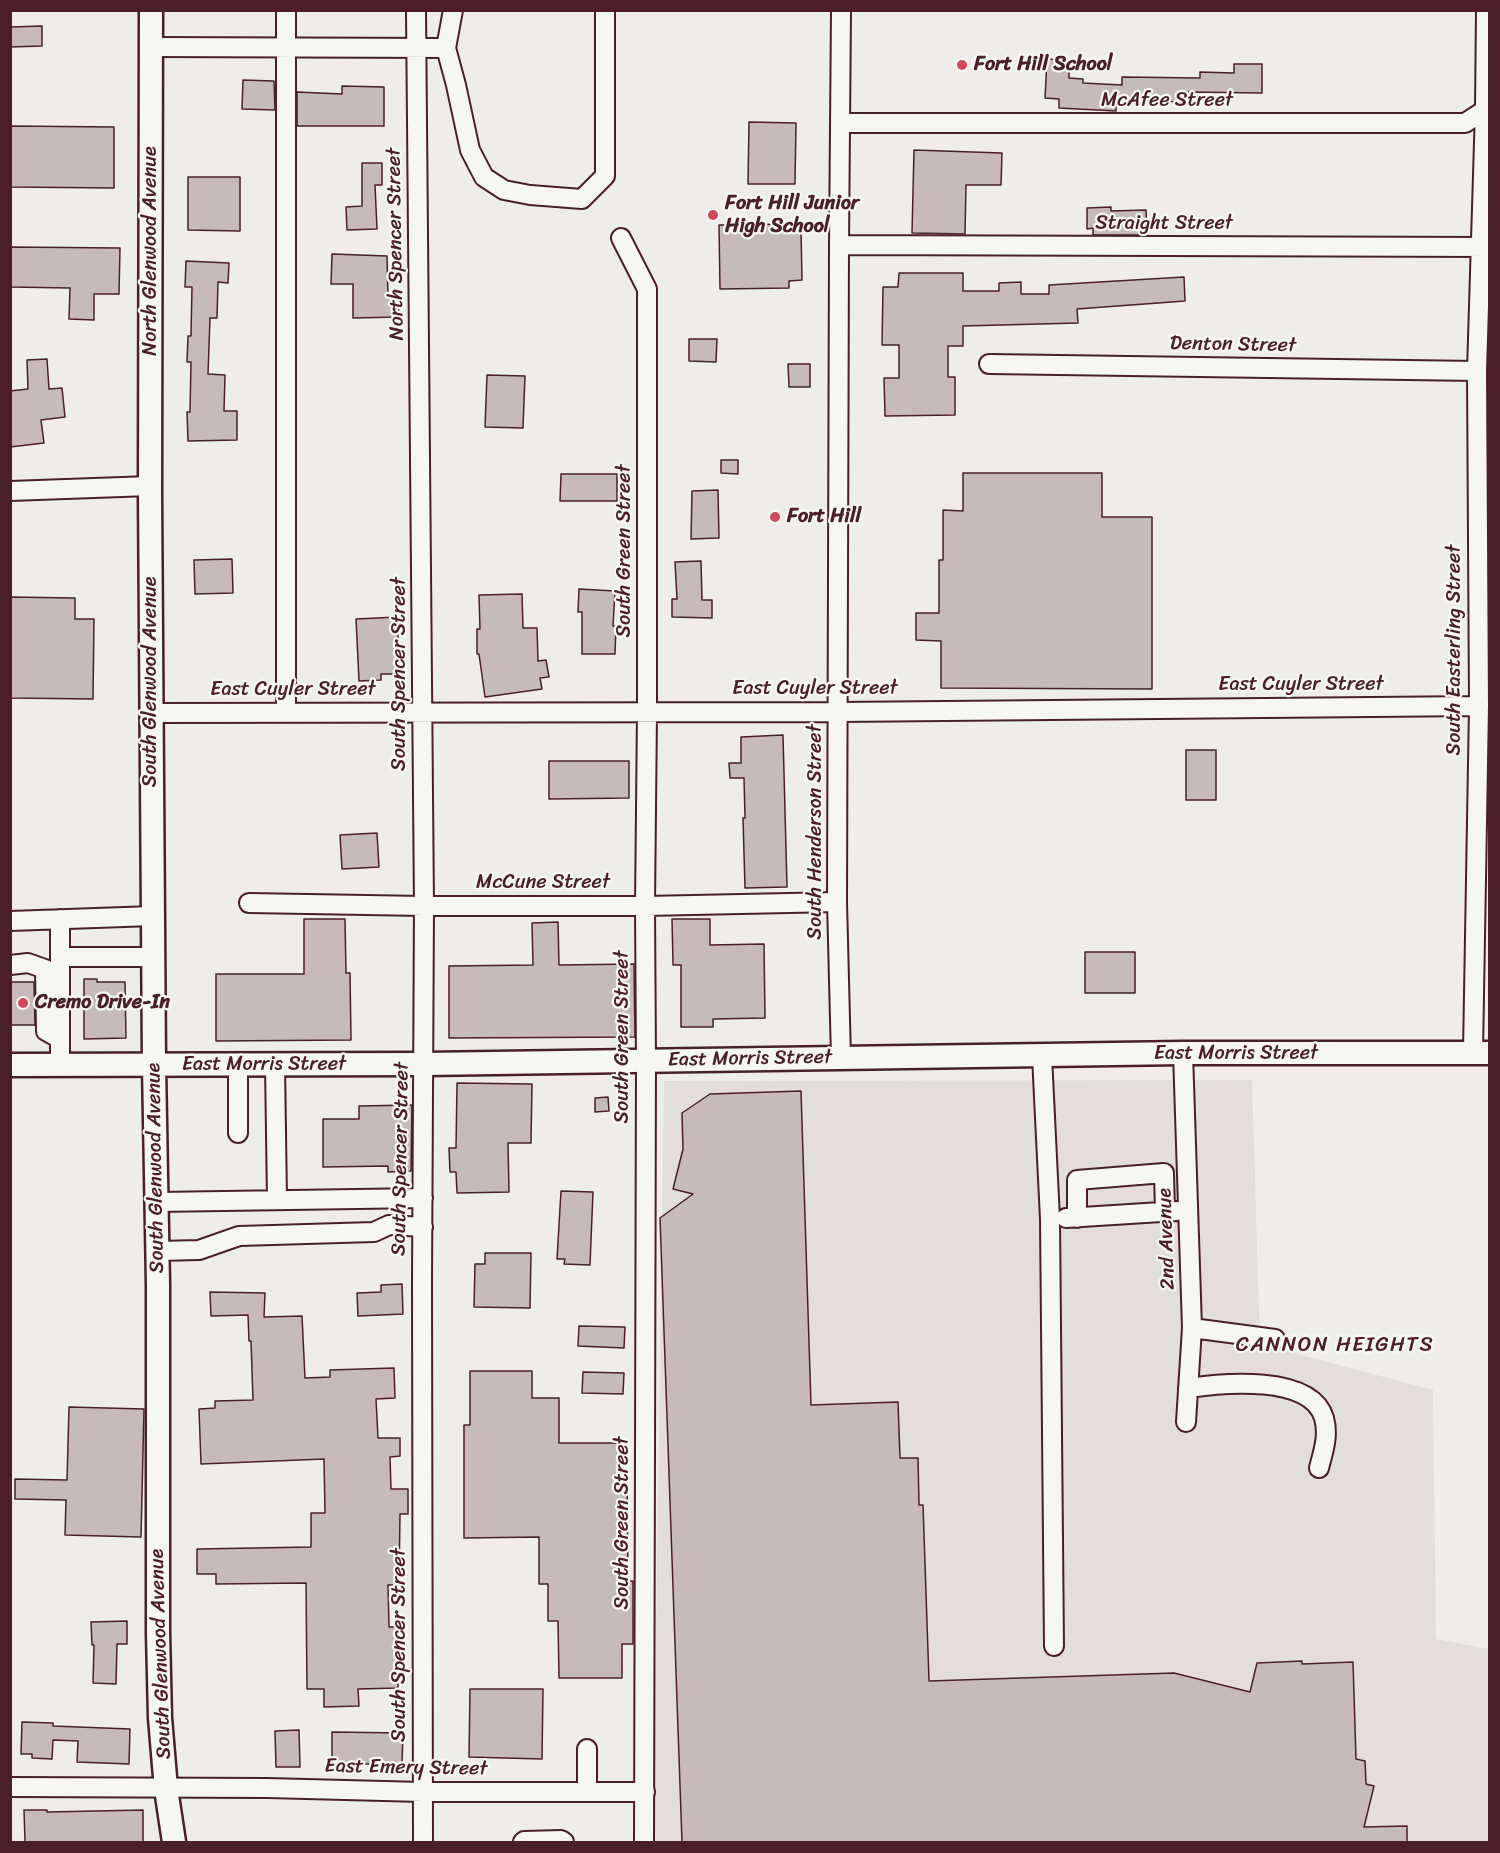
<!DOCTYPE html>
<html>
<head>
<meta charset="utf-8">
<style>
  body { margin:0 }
  #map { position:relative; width:1500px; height:1853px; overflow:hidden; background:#efedea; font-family:Sriracha,sans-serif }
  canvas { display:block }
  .frame { position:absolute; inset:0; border:12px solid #4a1f2b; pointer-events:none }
</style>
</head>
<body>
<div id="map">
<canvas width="1500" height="1853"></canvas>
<div class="frame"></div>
</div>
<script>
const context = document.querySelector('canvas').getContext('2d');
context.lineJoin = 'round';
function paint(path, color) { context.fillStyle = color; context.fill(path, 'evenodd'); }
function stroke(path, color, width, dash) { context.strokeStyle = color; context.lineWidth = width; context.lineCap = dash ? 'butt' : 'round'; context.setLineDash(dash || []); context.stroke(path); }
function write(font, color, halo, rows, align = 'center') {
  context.font = font + ' Sriracha,sans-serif'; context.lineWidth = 4.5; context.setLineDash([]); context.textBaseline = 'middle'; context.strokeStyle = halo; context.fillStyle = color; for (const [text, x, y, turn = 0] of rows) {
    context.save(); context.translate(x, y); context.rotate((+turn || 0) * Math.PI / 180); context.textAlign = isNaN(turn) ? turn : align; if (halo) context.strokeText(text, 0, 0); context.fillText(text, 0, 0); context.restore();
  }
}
const built = new Path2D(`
  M1252,1080L1260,1344L1433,1390L1436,1639L1489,1649V1842H653L664,1081Z`);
const building = new Path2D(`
  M42,26V46L10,47V27Z
  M1047,59L1069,60V78L1083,79V83L1122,85V77L1200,78V72L1234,73V64H1262V93L1187,92V102L1146,101V103L1116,104V111L1059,108V99L1045,98Z
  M243,80L274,81L275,110L242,109Z
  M342,86L384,87V126H297V92L342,94Z
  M749,122L796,123L795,184H748Z
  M10,126L114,127V188L10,187Z
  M914,150L1002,153L1001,185H966L965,234L912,233Z
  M362,163H382V185H375L377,229L347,230L346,207L362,206Z
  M188,177H240V231L188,230Z
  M1111,207V211L1146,210L1147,235H1093V228L1087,229V208Z
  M790,224V230H801L802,280L789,281V288L720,289L719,225Z
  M10,247L120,248L119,294H94V320L69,319L70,288L10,287Z
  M332,254L387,256L388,295H398L399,317L353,318V284H331Z
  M186,261L229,263L228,283L218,282L217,318H210L208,374L225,375L224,411H237V440L188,441L187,412H190L191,362H187L188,336H191L192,287H185Z
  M899,273H963V291H999V283L1021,282V294H1049V285L1184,277L1185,301L1077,309L1078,323L963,326V346H948V377H955V415L885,416L884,378H899V345H882L883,287H898Z
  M689,339H717L716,362L689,361Z
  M47,359L49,389L62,388L65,417L41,420L44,443L10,447V391L28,389L27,360Z
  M788,364H810V387H789Z
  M487,375L525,376L523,428L485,427Z
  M721,460H738V474L721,473Z
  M963,473H1102V517H1152V689L941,688V641L916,640V613H939V560H943V510L963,511Z
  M561,474H617V501H560Z
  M718,490L719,538L691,539L692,491Z
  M232,559L233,593L195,594L194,560Z
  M701,561L702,600H712V618L672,617V599H677L675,562Z
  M579,589L615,591L613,626H616L615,654H582V612H578Z
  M522,594L523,628H537L538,661L546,660L549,677L540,678L542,689L485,697L479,654H477V629H480L479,595Z
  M10,597L75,598V619H94L93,699L10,698Z
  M397,617L400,674H381V680L359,681L356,619Z
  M783,735L787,887L745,888L743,818H745L744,778H730L729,763H741V737Z
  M1186,750H1216V800H1186Z
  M549,761H629V798L549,799Z
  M377,833L379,867L342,869L340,835Z
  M304,919H345L346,973H350L351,1040L216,1041V974H304Z
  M672,919H710V945L764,944L765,1018L713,1019V1027H681V965H673Z
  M558,922L559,965L634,964L635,1037L449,1038V966L533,965L532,923Z
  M1085,952H1135V993H1085Z
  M84,979H97V982H125L126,1038L84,1039Z
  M10,982H34L35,1025H10Z
  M457,1083L532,1084L531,1143H508L509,1192L457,1193L456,1172H450L449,1148H456Z
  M801,1091L811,1405L898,1402L900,1458H918L919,1505H923L929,1681L1174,1673L1250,1692L1257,1663L1302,1661V1664L1353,1662L1356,1759L1365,1761L1366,1784L1374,1786L1364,1827L1407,1826V1842H682L660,1218L693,1194L673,1189L683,1149L682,1113L710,1094Z
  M608,1097L609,1111L595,1112V1098Z
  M412,1105L411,1171L388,1172V1166L323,1167V1119H359V1106Z
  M561,1191L593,1192L590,1265L564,1264L565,1259H557Z
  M485,1253H531L530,1308L474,1307L475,1264H485Z
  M402,1284L403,1314L358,1316L357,1293L381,1292V1285Z
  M210,1292L265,1293L264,1317L302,1316L305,1378L330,1377V1370L394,1368L395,1398L376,1399L378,1438H400V1456L390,1457L391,1489H408V1514H400L399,1585H388L389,1627H397L398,1688L358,1689L359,1706L324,1707V1689H307L306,1583L216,1584V1574H197V1549L311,1547V1513H325L324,1459L201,1464L199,1409L215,1408V1401L253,1400L251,1341H249L248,1315L211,1316Z
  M579,1326L625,1327L624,1348L578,1346Z
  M470,1371H532V1398H559V1443H623V1476H627L628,1581H633V1644H622V1678H559L558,1621H548V1584H539V1537L464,1538V1425H470Z
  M583,1372L624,1373L623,1394L582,1393Z
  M69,1407L144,1409L141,1537L65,1535L66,1500L15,1499V1479L67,1480Z
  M127,1621V1644H117L116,1684L93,1683L94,1645H92L91,1622Z
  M470,1689H543L542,1759L469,1757Z
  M22,1722L53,1723V1726L130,1729L129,1764L77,1762L78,1741L53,1740L52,1759L32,1758V1754H21Z
  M299,1730L300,1767H276L275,1731Z
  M332,1732L403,1733L402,1764H332Z
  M24,1810H47V1812L143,1810V1842H25Z`);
const minor = new Path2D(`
  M416,10L424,906L422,1282L423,1842
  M453,10L446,48L456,85L470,150L484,177L504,190L530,195L582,199L605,176V10
  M151,47L446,48
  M840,123H1465L1485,110H1490
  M621,238L647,289V712L645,906L646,1060L644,1842
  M839,245L1490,247
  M989,364L1477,371
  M10,491L150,486
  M152,713L838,712L1479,706
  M286,713V10
  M249,903L424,906H645L837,902
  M10,921L153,916
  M60,957V919
  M10,965L28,963L45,969L46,1031L60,1039
  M1473,1052L1479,706L1477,371L1485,110L1486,10
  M1183,1053L1192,1328L1186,1422
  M1042,1056L1050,1219L1054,1646
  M841,1058L837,902L839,245L841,10
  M60,1065V957H153
  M238,1065V1133
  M275,1065L277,1200
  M157,1202L423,1198
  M1066,1218L1177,1211
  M1077,1218V1180L1164,1173L1165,1211
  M158,1251L199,1250L239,1236L374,1232L389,1225L423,1227
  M1192,1328L1275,1339
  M1188,1388C1222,1383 1311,1374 1324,1418C1329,1436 1323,1452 1319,1468
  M587,1749V1791
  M10,1787L267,1788L423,1792H645
  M523,1842L524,1841L561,1840L564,1842`);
const major = new Path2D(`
  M151,10L150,492L154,1065L158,1285V1633L160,1718L166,1789L174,1842
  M10,1065L425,1064L1183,1053H1490`);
const markers = [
  [962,65,6,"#d1495b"],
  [713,215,6,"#d1495b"],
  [775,517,6,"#d1495b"],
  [23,1003,6,"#d1495b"]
];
const poiNames = [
  ["Fort Hill School",974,65],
  ["Fort Hill Junior",725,204],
  ["High School",725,227],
  ["Fort Hill",787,517],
  ["Cremo Drive-In",35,1003]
];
const streetNames = [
  ["McAfee Street",1167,101],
  ["Straight Street",1164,224],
  ["North Spencer Street",396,244,-91],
  ["North Glenwood Avenue",151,251,-90],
  ["Denton Street",1233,345,1],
  ["South Green Street",625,551,-90],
  ["South Easterling Street",1455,650,-90],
  ["South Spencer Street",400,674,-90],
  ["South Glenwood Avenue",151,682,-90],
  ["East Cuyler Street",1301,685],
  ["East Cuyler Street",815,689],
  ["East Cuyler Street",293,690],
  ["South Henderson Street",816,832,-90],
  ["McCune Street",543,883],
  ["South Green Street",623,1037,-90],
  ["East Morris Street",1236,1054],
  ["East Morris Street",750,1059,-1],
  ["East Morris Street",264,1065],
  ["South Spencer Street",401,1159,-89],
  ["South Glenwood Avenue",156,1168,-91],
  ["2nd Avenue",1167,1239,-92],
  ["South Green Street",623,1523,-90],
  ["South Spencer Street",400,1645,-90],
  ["South Glenwood Avenue",161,1654,-92],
  ["East Emery Street",406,1768,1]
];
const neighbourhoodNames = [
  ["CANNON HEIGHTS",1335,1346]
];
paint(built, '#e3dedc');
paint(building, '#c6babb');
stroke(building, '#4a1f2b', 1.5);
stroke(minor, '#4a1f2b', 22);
stroke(major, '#4a1f2b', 27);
stroke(minor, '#f6f6f2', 18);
stroke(major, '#f6f6f2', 22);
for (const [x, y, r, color] of markers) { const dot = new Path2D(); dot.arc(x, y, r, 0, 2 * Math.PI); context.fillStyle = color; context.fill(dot); stroke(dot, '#f6f6f2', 2); }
write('bold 20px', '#4a1f2b', '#f6f6f2', poiNames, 'left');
write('20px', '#4a1f2b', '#f6f6f2', streetNames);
context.letterSpacing = '1.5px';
write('21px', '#4a1f2b', '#f6f6f2', neighbourhoodNames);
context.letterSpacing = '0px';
</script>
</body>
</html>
